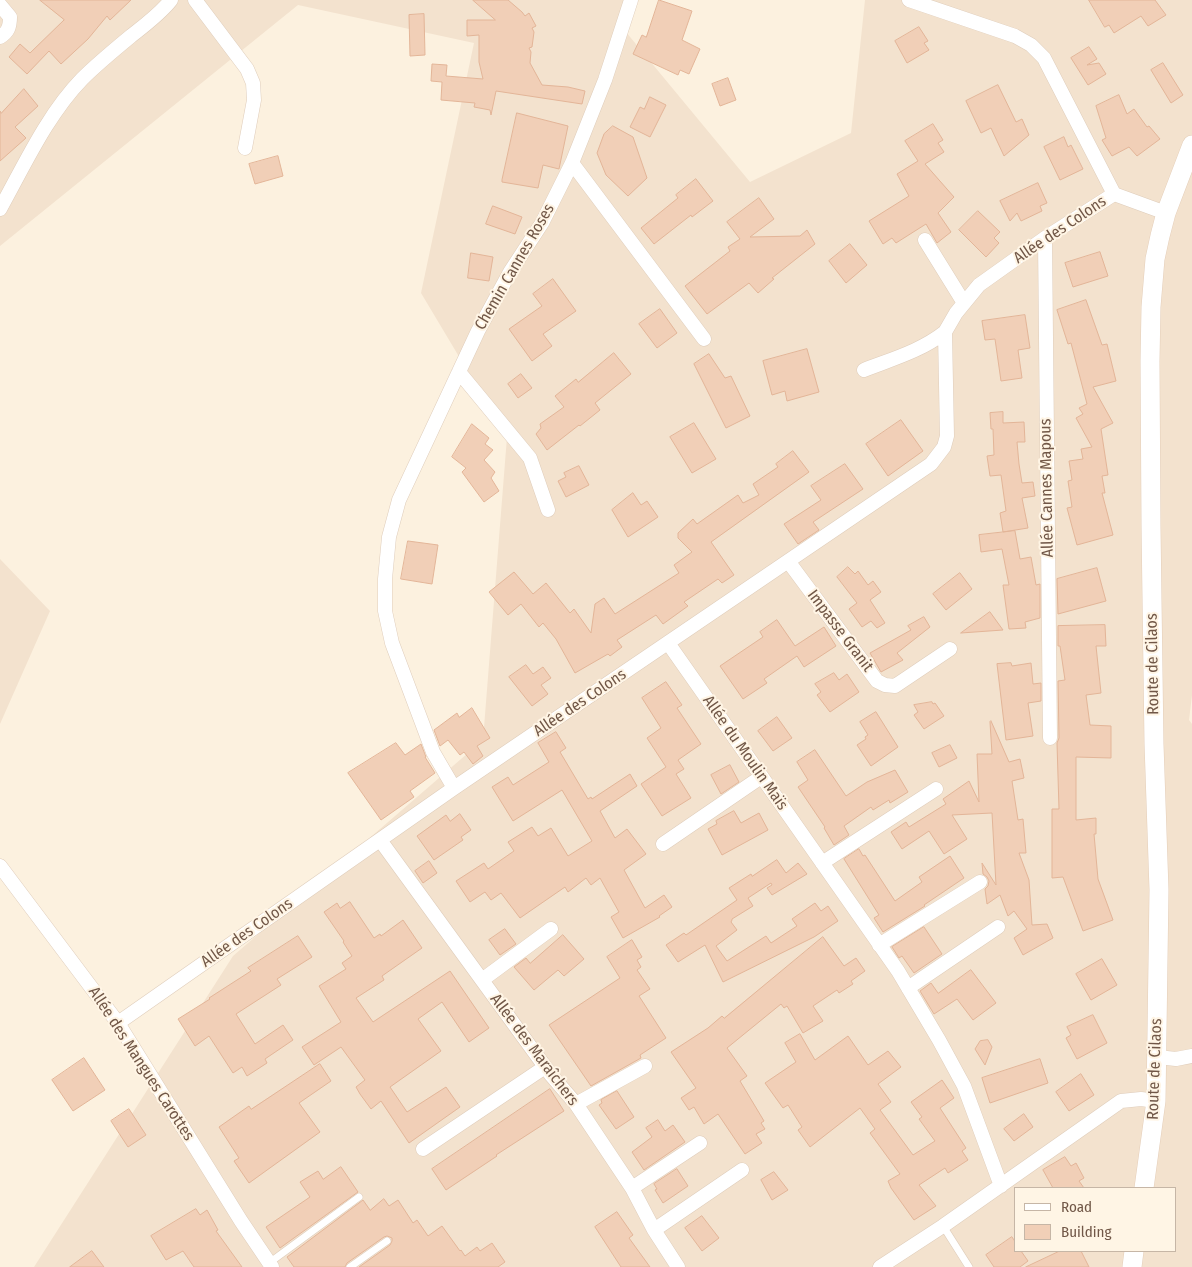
<!DOCTYPE html>
<html>
<head>
<meta charset="utf-8">
<style>
  body { margin:0 }
  #map { position:relative; width:1192px; height:1267px; overflow:hidden; background:#fcf1df; font-family:"Fira Sans Condensed",sans-serif }
  canvas { display:block }
  .legend { position:absolute; left:1014px; top:1187px; width:162px; height:65px; box-sizing:border-box; background:#fff5e5; border:1px solid #c6b6a6; margin:0; padding:6px 9px; list-style:none; font-size:15px; color:#715747 }
  .legend li { display:flex; align-items:center; gap:10px; height:25px }
  .legend b { width:25px; border:1px solid #c6b6a6 }
</style>
</head>
<body>
<div id="map">
<canvas width="1192" height="1267"></canvas>
<ul class="legend">
<li><b style="height:6px;background:#fff"></b>Road</li>
<li><b style="height:14px;background:#f1cfb7"></b>Building</li>
</ul>
</div>
<script>
const context = document.querySelector('canvas').getContext('2d');
context.lineJoin = 'round';
function paint(path, color) { context.fillStyle = color; context.fill(path, 'evenodd'); }
function stroke(path, color, width, dash) { context.strokeStyle = color; context.lineWidth = width; context.lineCap = dash ? 'butt' : 'round'; context.setLineDash(dash || []); context.stroke(path); }
function write(font, color, halo, rows, align = 'center') {
  context.font = font + ' "Fira Sans Condensed",sans-serif'; context.lineWidth = 4; context.setLineDash([]); context.textBaseline = 'middle'; context.strokeStyle = halo; context.fillStyle = color; for (const [text, x, y, turn = 0] of rows) {
    context.save(); context.translate(x, y); context.rotate((+turn || 0) * Math.PI / 180); context.textAlign = isNaN(turn) ? turn : align; if (halo) context.strokeText(text, 0, 0); context.fillText(text, 0, 0); context.restore();
  }
}
const residential = new Path2D(`
  M0,0H627L621,26L750,182L851,133L865,0H1192V695L1189,720L1192,724V1267H34L233,956L483,740L507,437L421,293L474,43L298,5L0,246ZM1016,1188H1176V1251H1016Z
  M0,559L50,611L0,724Z`);
const building = new Path2D(`
  M40,0H131L110,20L107,16L88,39L61,64L49,51L27,74L9,57L20,44L30,53L64,20Z
  M473,0H508L522,12L525,16L529,13L536,26L532,28L534,32L532,47L529,48L531,52L530,63L542,85L568,87L585,91L582,104L496,91L491,115L490,110L474,107L475,103L441,100L442,82L431,81L432,64L447,65L446,76L483,79L479,62V35L467,36V20H495Z
  M659,0L692,11L682,40L700,49L689,74L680,70L678,75L633,54L642,35L646,37Z
  M1089,0H1155L1166,15L1148,26L1141,16L1114,33L1109,25L1105,27Z
  M424,14L425,55L410,56L409,15Z
  M919,27L928,41L924,43L929,50L907,63L895,41Z
  M1089,47L1097,59L1087,65L1099,63L1106,74L1088,85L1071,58Z
  M1163,63L1183,95L1171,103L1151,70Z
  M728,78L736,100L720,106L712,84Z
  M998,85L1016,122L1022,119L1029,135L1004,156L991,128L981,133L966,101Z
  M24,89L38,106L15,127L26,138L0,161V111L1,113Z
  M1119,95L1127,114L1134,109L1147,127L1149,126L1160,139L1137,156L1129,147L1112,156L1102,140L1106,138L1096,106Z
  M650,97L666,105L650,137L630,127L640,107L644,109Z
  M517,113L568,126L559,169L543,165L538,188L502,182V180Z
  M933,124L943,140L938,143L944,152L925,164L954,197L938,213L951,232L937,243L926,224L896,243L892,238L883,244L869,221L909,196L897,174L918,161L905,141Z
  M613,126L633,137L647,178L628,196L606,175L597,153L604,134Z
  M1064,137L1068,147L1071,145L1083,169L1060,180L1044,147Z
  M278,156L283,176L255,184L249,164Z
  M696,179L713,201L692,217L691,215L654,244L641,228L678,198L676,195Z
  M1038,183L1047,203L1040,206L1042,211L1021,221L1017,213L1010,221L1000,201Z
  M759,198L774,219L750,237L800,236L807,230L815,244L772,278L774,279L758,293L749,283L707,314L685,286L730,251L728,247L740,239L727,222Z
  M493,206L522,217L515,234L486,224Z
  M978,211L1000,232L994,238L999,243L986,257L959,230Z
  M850,244L867,265L846,283L829,261Z
  M1100,252L1108,276L1073,287L1065,263Z
  M471,253L493,257L489,281L468,278Z
  M553,279L576,311L543,334L552,346L532,361L509,329L542,306L533,294Z
  M1086,300L1102,345L1107,344L1116,381L1093,387L1113,423L1101,429L1108,475L1102,476L1105,493H1102L1113,535L1077,545L1067,508L1072,507L1068,481L1072,480L1069,461L1083,459L1081,449L1092,447L1076,418L1083,414L1079,408L1087,404L1071,343L1068,344L1057,310Z
  M660,309L677,333L657,348L639,324Z
  M1025,315L1030,348L1018,350L1022,378L1001,381L995,339L985,340L982,321Z
  M807,349L819,392L787,401L785,391L772,395L763,361Z
  M614,353L631,374L595,403L600,410L580,426L579,425L547,450L536,434L541,428L540,424L564,407L555,396L576,379L578,382Z
  M709,354L725,378L731,376L750,416L726,428L694,364Z
  M521,374L532,388L518,398L508,384Z
  M1003,412V423L1024,422L1025,442H1017L1019,464L1022,483L1033,482L1035,496L1022,498L1028,528L1003,532L1000,513L1006,511L1001,475L990,476L987,456L994,455L993,429H991L990,413Z
  M901,420L923,451L888,476L866,444Z
  M694,423L716,459L692,473L670,437Z
  M472,424L489,438L485,444L493,450L484,460L495,472L491,478L499,491L484,502L462,472L466,468L452,457Z
  M793,451L809,472L711,542L734,575L722,583L718,579L684,602L688,606L663,624L656,615L617,640L622,647L610,656L608,654L575,673L556,639L543,623L539,627L521,604L508,615L489,592L514,572L533,594L546,583L570,613L574,609L591,633L595,604L604,598L615,614L679,573L674,565L692,552L678,538V533L693,519L697,524L738,495L743,503L759,495L753,484L778,467L776,464Z
  M845,464L863,489L813,522L819,530L798,544L784,524L821,500L811,486Z
  M579,466L589,485L566,497L558,481L566,477L564,473Z
  M633,493L641,505L647,501L658,517L628,537L612,510Z
  M1015,531L1020,559L1031,557L1036,585L1040,584V618L1025,622L1026,628L1009,629L1003,585H1009L1002,549L981,552L979,535Z
  M408,541L438,545L432,584L401,579Z
  M848,567L855,574L858,571L868,585L873,581L881,592L870,600L885,623L877,628L871,621L862,627L849,609L857,603L837,577Z
  M1097,568L1106,601L1058,614L1057,579Z
  M960,573L972,589L946,610L933,594Z
  M990,612L1003,630L961,633Z
  M924,617L930,627L897,653L903,660L881,672L870,653L911,630L908,626Z
  M777,620L795,646L824,627L836,646L804,667L797,656L764,679L767,683L743,699L720,666L763,637L760,632Z
  M1105,625L1106,646H1096L1101,693L1086,695L1090,725L1111,726V758L1076,757V820L1096,818V834H1094L1098,879L1113,920L1083,931L1063,877L1052,878V809H1059L1057,743L1059,738L1058,681L1065,680L1060,646H1058V626Z
  M1011,663L1012,666L1031,663L1033,684L1041,683V701L1028,703L1033,736L1006,740L997,664Z
  M526,665L533,674L543,667L551,678L541,685L548,694L532,706L509,677Z
  M834,673L839,680L847,674L859,692L830,712L817,695L821,692L815,684Z
  M666,682L682,705L677,708L701,744L678,760L684,769L676,774L691,798L662,816L641,784L666,767L647,738L661,728L642,698Z
  M932,702L933,704L935,703L944,716L924,729L914,715L918,712L914,705Z
  M472,708L490,738L477,746L483,756L473,764L464,752L460,755L448,740L440,746L434,730L457,713L459,717Z
  M876,712L898,747L871,766L857,745L866,739L865,737L868,735L860,722Z
  M777,717L792,738L773,751L758,731Z
  M991,721L1009,762L1020,759L1024,778L1012,781L1018,820L1023,819L1026,853H1019L1029,880L1032,925L1047,924L1053,938L1023,955L1014,938L1027,929L1014,911L1008,916L1000,895L987,904L985,889L988,886L989,881L987,877L983,874L982,863L996,885L992,813L952,815L967,839L944,854L929,831L902,849L891,832L906,822L909,827L946,804L943,799L969,781L979,802L977,754H992L990,722Z
  M556,732L566,748L560,752L588,799L591,797L592,799L630,774L637,786L600,811L615,838L627,829L646,854L624,870L645,908L664,895L672,907L659,916L660,917L623,938L611,917L619,912L600,878L591,885L586,878L568,892L565,887L520,918L501,893L491,900L485,892L470,902L456,881L484,863L488,869L514,851L508,842L532,827L538,836L551,828L568,856L592,841L562,790L513,821L492,787L508,777L513,785L549,762L538,743Z
  M396,743L405,755L421,744L426,757H425L435,773L410,791L414,797L381,820L348,773Z
  M950,745L957,758L939,767L932,753Z
  M815,750L846,796L867,782L895,770L908,792L890,803L889,800L873,810L871,807L844,826L849,835L834,845L824,828L825,827L798,787L808,780L797,762Z
  M730,765L739,782L721,794L711,775Z
  M734,811L741,823L759,813L768,830L722,855L708,829L717,824L716,821Z
  M460,814L471,830L461,837L463,840L434,860L417,836L446,815L450,821Z
  M859,849L863,856L865,855L895,901L922,882L919,877L950,856L964,878L924,905L925,906L883,932L874,918L879,915L844,859Z
  M777,860L786,873L798,863L807,874L772,895L767,888L772,885L771,883L748,898L753,906L732,919V920L731,922L737,930L716,946L727,961L766,936L771,943L797,926L792,919L815,903L821,911L828,906L838,921L814,937L723,982L705,945L678,962L666,945L684,933L686,935L737,900L729,888L751,874L752,876Z
  M429,861L437,873L423,883L415,871Z
  M350,902L374,938L380,934L381,936L403,920L422,948L382,976L384,980L356,998L373,1022L450,971L489,1028L469,1042L442,1002L418,1019L441,1051L390,1087L407,1112L446,1087L460,1107L409,1143L381,1101L371,1109L360,1094L356,1087L365,1080L341,1047L314,1065L302,1047L341,1022L319,986L346,969L342,963L352,956L343,942L344,941L324,912L337,903L340,908Z
  M924,927L942,954L914,973L902,956L899,958L892,947Z
  M505,929L516,944L500,955L489,940Z
  M563,935L584,959L564,976L558,970L534,990L514,967L526,958L530,963Z
  M298,936L312,957L277,979L281,985L236,1014L255,1044L283,1025L293,1040L265,1059L267,1063L247,1076L242,1067L233,1073L209,1036L195,1046L178,1019L210,999L209,998L251,971L248,968Z
  M823,937L844,966L856,958L865,971L851,981L853,984L839,993L837,990L813,1006L823,1021L803,1033L787,1006L784,1008L781,1004L727,1048L747,1076L740,1081L764,1121L761,1123L765,1129L756,1134L762,1143L745,1154L718,1114L704,1124L694,1107L689,1110L681,1098L696,1088L671,1052L708,1028L722,1016L724,1018Z
  M632,940L642,957L637,960L641,967L637,970L650,989L639,996L666,1038L640,1055L641,1058L591,1086L549,1025L620,978L607,957Z
  M1102,959L1117,985L1091,1000L1076,974Z
  M971,970L996,1003L973,1020L957,999L934,1014L920,991L931,983L938,993Z
  M1093,1015L1107,1043L1077,1059L1066,1038L1071,1035L1067,1027Z
  M800,1034L815,1060L848,1036L868,1065L888,1051L901,1067L878,1084L891,1102L880,1110L913,1155L935,1141L919,1119L922,1117L911,1102L942,1080L954,1098L940,1108L966,1148L962,1151L968,1160L948,1173L945,1168L919,1185L936,1206L914,1220L891,1188L888,1181L900,1174L870,1133L875,1129L860,1108L810,1147L798,1130L802,1127L788,1105L783,1108L765,1083L796,1062L785,1043Z
  M988,1040L992,1047L985,1065L975,1049L980,1041Z
  M84,1058L105,1090L73,1111L52,1080Z
  M1040,1059L1048,1083L990,1103L982,1078Z
  M320,1064L331,1081L299,1103L320,1132L249,1183L234,1161L239,1158L219,1127L249,1106L251,1109Z
  M1081,1074L1094,1095L1069,1111L1056,1092Z
  M550,1089L564,1111L496,1155L497,1156L446,1190L432,1169Z
  M617,1091L634,1117L616,1129L599,1105L602,1103L601,1100Z
  M129,1109L146,1135L128,1147L111,1121Z
  M1024,1114L1033,1127L1014,1141L1004,1129Z
  M658,1120L665,1131L673,1125L685,1142L644,1170L632,1152L652,1137L646,1128Z
  M1065,1157L1071,1166L1076,1163L1084,1178L1079,1181L1084,1188H1053L1043,1170Z
  M341,1167L358,1192L280,1248L266,1227L310,1197L300,1182L318,1171L323,1179Z
  M677,1169L688,1186L663,1203L655,1190L657,1189L654,1184Z
  M774,1172L788,1190L772,1200L761,1180Z
  M384,1199L389,1206L398,1200L413,1223L417,1220L428,1236L442,1226L460,1251L461,1250L465,1256L477,1247L480,1251L492,1243L505,1262L498,1267H359L390,1245L392,1241V1238L387,1236L384,1237L347,1263L345,1267H294L287,1257L363,1200L370,1210Z
  M196,1209L200,1215L207,1210L218,1230L216,1231L242,1267H194L183,1251L166,1260L151,1236Z
  M617,1212L633,1235L629,1238L650,1267H621L595,1227Z
  M702,1216L719,1238L702,1251L685,1228Z
  M1012,1237L1016,1243V1251H1021L1028,1261L1020,1267H994L986,1255Z
  M92,1251L104,1267H70Z
  M1060,1251H1081L1089,1267H1026Z`);
const service = new Path2D(`
  M943,1226L969,1267
  M269,1263L359,1197
  M350,1267L387,1241`);
const minor = new Path2D(`
  M195,0L247,69L253,83L254,100L245,148
  M909,0L1015,36L1031,45L1044,58L1114,194
  M0,5L10,17C10,27 8,32 0,37
  M572,163L704,339
  M0,209C24,166 47,115 82,79C97,64 114,50 131,36C145,25 160,14 171,0
  M1045,238L1050,738
  M925,240L964,303
  M864,370C892,359 921,351 945,332
  M459,372L530,458L548,510
  M788,561L877,681L885,685L895,686L950,649
  M668,643L898,971L939,1040L964,1086L1001,1186
  M454,788L433,752L392,643L385,611V579L389,537L399,500L478,331L510,272L542,223L572,163L605,80L631,0
  M380,840L551,1075L576,1104L632,1188L654,1230L678,1267
  M663,844L761,777
  M822,863L936,789
  M0,866L118,1023L241,1221L272,1267
  M879,945L980,882
  M482,980L551,929
  M908,988L998,927
  M118,1023L454,788L931,464L944,447L947,436L945,332L956,313L979,285L1045,238L1114,194L1166,213
  M1157,1057L1176,1059L1192,1056
  M576,1104L645,1066
  M423,1149L545,1067
  M632,1188L700,1143
  M654,1230L742,1170
  M880,1267L943,1226L1121,1101L1141,1099L1156,1101`);
const secondary = new Path2D(`
  M1144,1188L1156,1101L1159,890L1154,744L1151,526L1150,361L1151,307L1155,259L1160,236L1166,213L1192,145
  M1132,1267L1134,1251`);
const streetNames = [
  ["Allée des Colons",1060,230,-34],
  ["Chemin Cannes Roses",515,267,-60],
  ["Allée Cannes Mapous",1047,488,-91],
  ["Impasse Granit",840,631,53],
  ["Route de Cilaos",1153,664,-91],
  ["Allée des Colons",580,703,-34],
  ["Allée du Moulin Maïs",745,753,55],
  ["Allée des Colons",247,933,-35],
  ["Allée des Maraîchers",534,1050,53],
  ["Allée des Mangues Carottes",141,1064,57],
  ["Route de Cilaos",1155,1069,-88]
];
paint(residential, '#f3e2ce');
paint(building, '#f1cfb7');
stroke(building, '#e3b598', 1);
stroke(service, '#dfcdbb', 8);
stroke(minor, '#dfcdbb', 15);
stroke(secondary, '#e4ceb9', 20);
stroke(service, '#fff', 7);
stroke(minor, '#fff', 14);
stroke(secondary, '#fff', 19);
write('16px', '#715747', '#fff5e5', streetNames);
</script>
</body>
</html>
